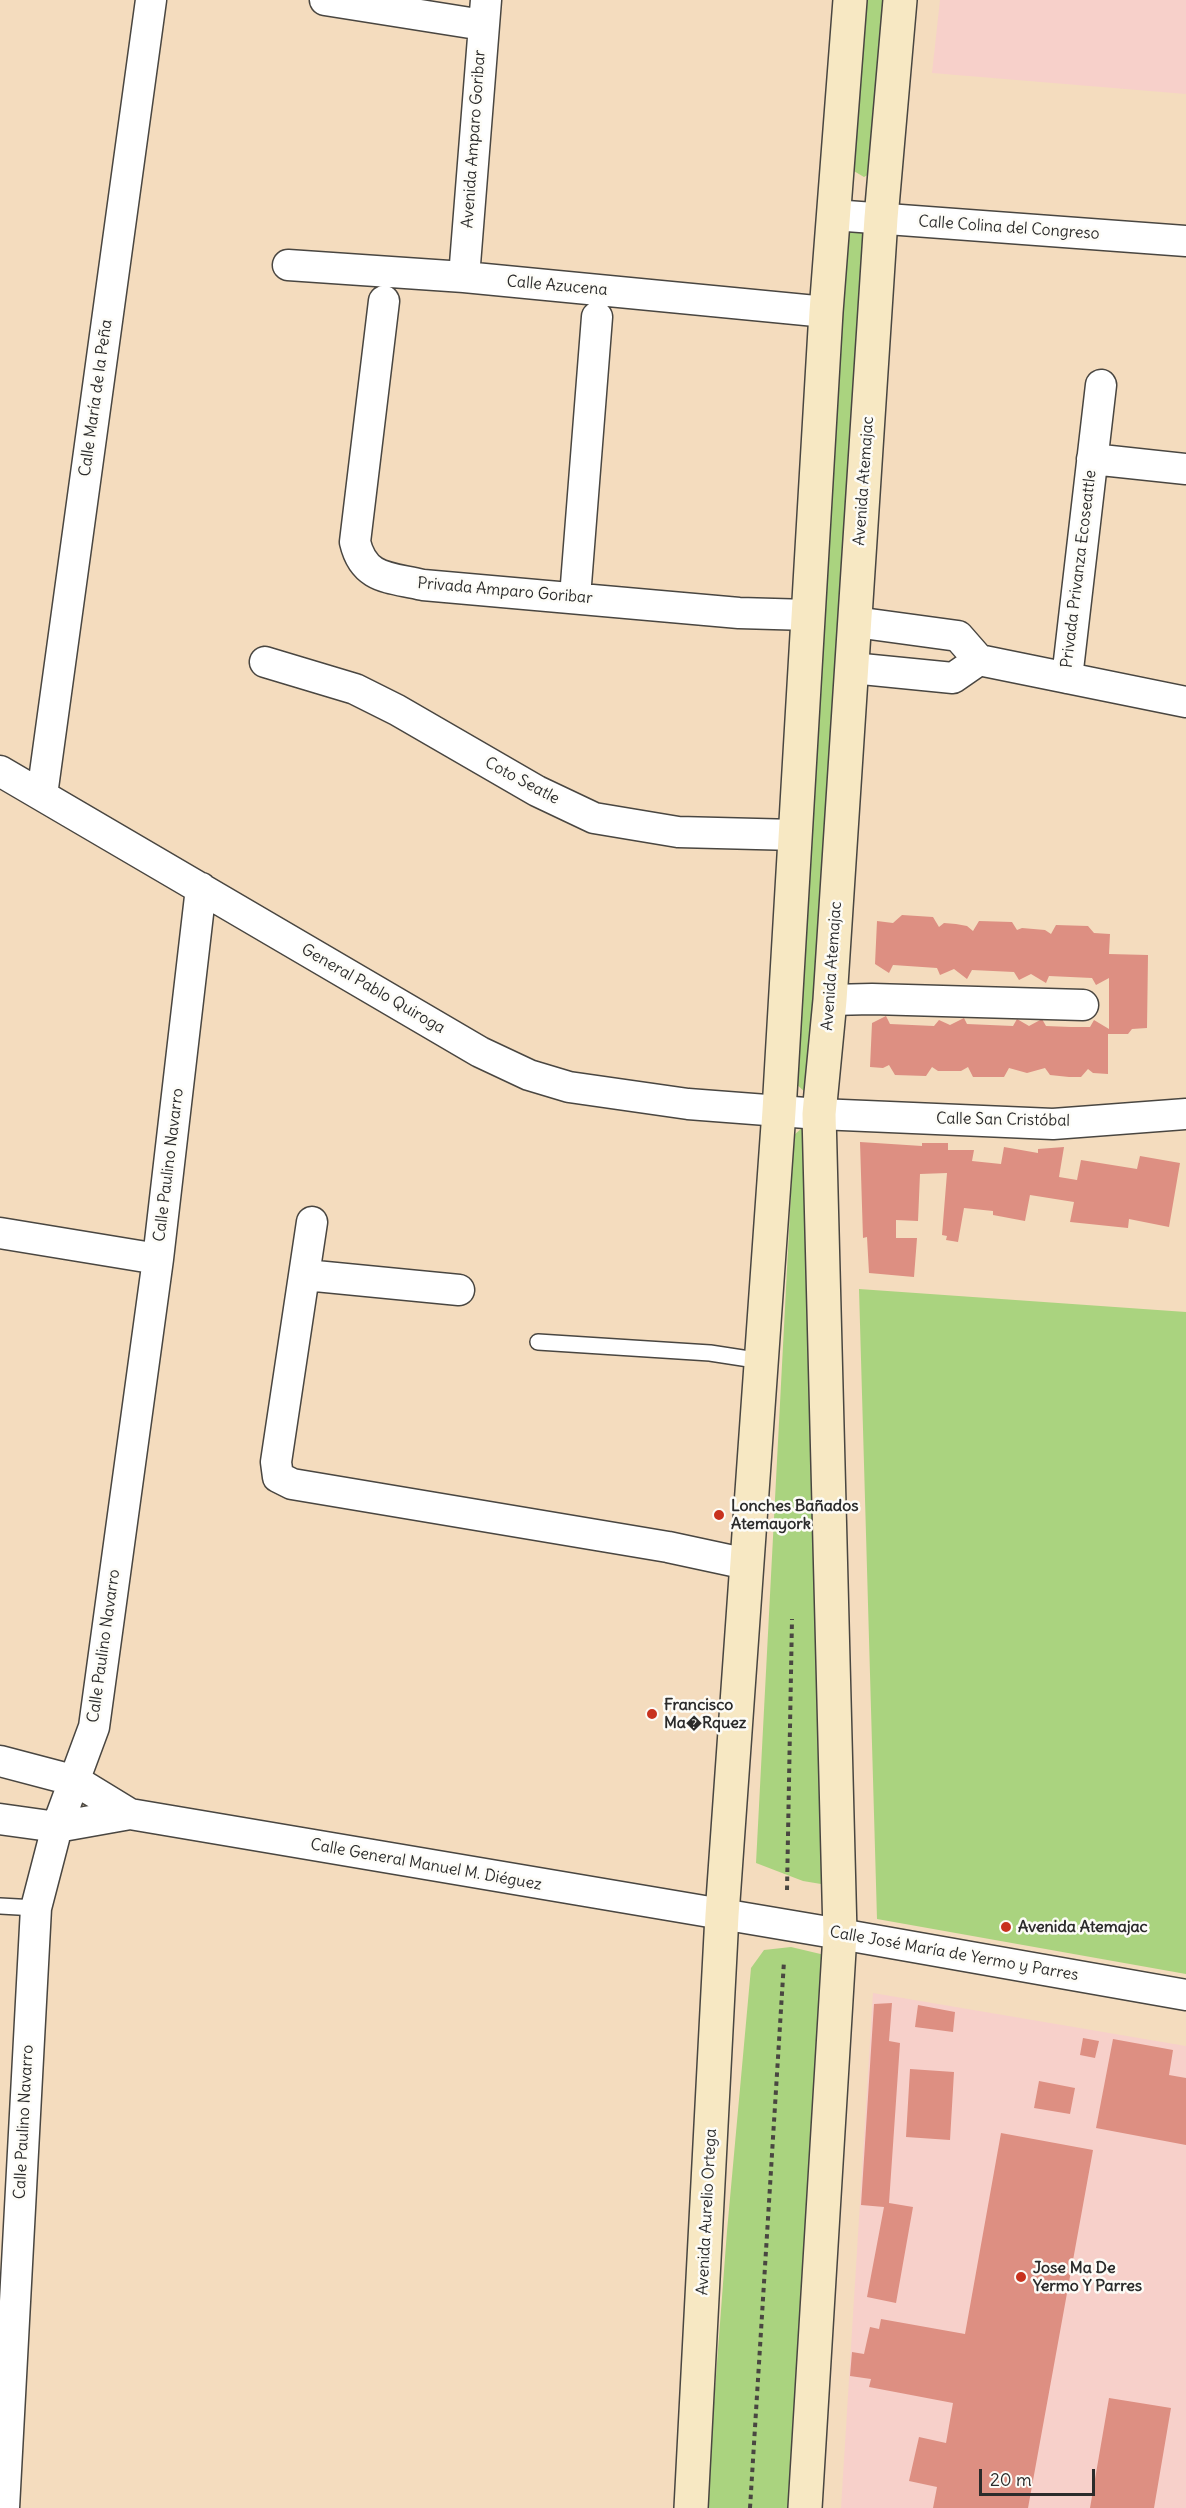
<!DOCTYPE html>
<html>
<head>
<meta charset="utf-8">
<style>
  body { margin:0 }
  #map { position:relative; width:1186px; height:2508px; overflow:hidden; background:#f4dcbe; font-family:Delius,sans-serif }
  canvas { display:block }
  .scale { position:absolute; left:979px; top:2469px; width:116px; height:27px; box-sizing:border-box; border:3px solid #2b2b2b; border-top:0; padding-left:8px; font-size:18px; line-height:21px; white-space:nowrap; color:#2b2b2b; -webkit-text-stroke:4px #fdfcf7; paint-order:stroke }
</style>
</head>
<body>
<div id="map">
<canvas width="1186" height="2508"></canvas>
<div class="scale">20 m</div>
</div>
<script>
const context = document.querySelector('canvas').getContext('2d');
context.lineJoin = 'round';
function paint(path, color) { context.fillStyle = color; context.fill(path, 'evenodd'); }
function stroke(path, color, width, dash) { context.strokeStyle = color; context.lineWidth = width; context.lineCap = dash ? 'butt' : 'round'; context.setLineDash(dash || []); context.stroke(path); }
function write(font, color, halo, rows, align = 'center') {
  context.font = font + ' Delius,sans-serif'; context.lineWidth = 5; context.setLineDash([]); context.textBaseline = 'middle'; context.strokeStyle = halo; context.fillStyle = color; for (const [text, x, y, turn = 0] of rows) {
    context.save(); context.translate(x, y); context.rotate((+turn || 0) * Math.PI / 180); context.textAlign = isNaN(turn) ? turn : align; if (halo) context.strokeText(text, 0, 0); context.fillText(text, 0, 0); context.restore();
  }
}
const built = new Path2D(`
  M940,0H1186V94L932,73Z
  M873,1993L1186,2046V2508H841Z`);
const green = new Path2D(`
  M863,0H898L883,166L864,177L847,167Z
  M861,225L876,236L808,1095L792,1080L845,233Z
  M809,1122L835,1875L821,1884L803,1881L756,1863L794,1135Z
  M859,1289L1186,1312V1974L877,1919Z
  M791,1947L829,1956L799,2508H706L727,2231L751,1968L764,1950Z`);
const building = new Path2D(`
  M902,915L933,917L939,927L944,923L956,924L967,926L973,931L979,921L1012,922L1017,930L1022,928L1045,930L1051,934L1056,925L1088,926L1094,933L1110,934L1109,954L1148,955L1147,1028L1132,1029L1128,1034H1108V1074L1093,1073L1088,1069L1081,1077H1069L1050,1075L1045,1068L1027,1073L1009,1068L1004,1077H973L968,1067L961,1071H938L932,1067L926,1076L895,1075L889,1065L883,1068L870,1067L872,1023L886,1016L890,1024L934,1026L939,1020L950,1025L964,1018L967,1024L1013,1026L1017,1019L1029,1026L1042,1019L1046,1026L1071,1027H1090L1094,1020L1109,1029V978L1096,985L1092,978L1049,976L1046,983L1031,974L1019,980L1014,972L972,970L967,979L954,969L940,975L937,968L893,965L889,973L875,964L877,921L893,923Z
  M860,1142L922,1146V1143H948V1150H974L972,1161L1001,1164L1004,1147L1038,1153V1149L1064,1147L1059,1177L1077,1180L1081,1160L1137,1169L1140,1156L1180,1163L1169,1227L1129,1219L1128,1228L1070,1222L1074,1202L1030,1195L1025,1221L993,1215V1211L964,1208L958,1242L946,1240L947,1236L942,1235L947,1173L920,1174L918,1221L896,1220V1238H917L914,1277L869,1273L867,1237L863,1238Z
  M892,2003L889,2041L900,2043L889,2203L913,2207L896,2303L867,2297L884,2207L861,2205L874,2004Z
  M918,2005L955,2012L953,2032L915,2027Z
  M1083,2038L1099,2041L1095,2058L1080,2055Z
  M1113,2039L1173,2050L1169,2075L1186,2078V2145L1096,2128Z
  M910,2069L954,2072L950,2140L906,2137Z
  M1039,2081L1075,2088L1070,2114L1034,2108Z
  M1001,2133L1093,2150L1028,2508H933L937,2487L909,2481L919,2437L946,2443L953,2403L869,2387L871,2379L850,2376L852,2352L864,2354L870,2327L879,2329L881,2319L965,2334Z
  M1109,2398L1171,2408L1154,2508H1090Z`);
const path = new Path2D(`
  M787,1890L792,1619
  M750,2508L784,1961`);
const service = new Path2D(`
  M538,1342L710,1353L762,1361
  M0,1906L36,1908`);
const minor = new Path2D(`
  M325,0L483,25
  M833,215L1186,241
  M288,265L464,277L826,312
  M464,277L486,0
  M384,301L355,542C364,580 390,577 423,585L739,613L809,615
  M1092,459L1186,469
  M575,597L597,317
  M855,622L958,636L979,660L1186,702
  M265,662L355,689L397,710L537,791L594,818L678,832L796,835
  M852,668L953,678L979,660
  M1067,678L1101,385
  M0,771L480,1052L529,1075L569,1087L688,1104L819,1114L1053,1124L1186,1114
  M42,795L151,0
  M830,1000L872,999L1083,1005
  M312,1222L276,1462L278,1477L292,1484L668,1547L747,1564
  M0,1233L158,1259
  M305,1275L459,1290
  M0,1761L76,1781L130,1814
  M0,1819L57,1827L130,1814L840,1934L1186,1995
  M4,2508L36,1908L57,1827L94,1727L158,1259L201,888`);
const secondary = new Path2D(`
  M691,2508L722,1915L779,1111L826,312L850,0
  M805,2508L840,1934L819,1114L830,1000L881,218L900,0`);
const markers = [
  [719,1515,6,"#c8321e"],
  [652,1714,6,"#c8321e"],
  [1006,1927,6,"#c8321e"],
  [1021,2277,6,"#c8321e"]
];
const streetNames = [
  ["Avenida Amparo Goribar",474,139,-86],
  ["Calle Colina del Congreso",1009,228,4],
  ["Calle Azucena",557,286,5],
  ["Calle María de la Peña",96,398,-82],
  ["Avenida Atemajac",864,481,-86],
  ["Privada Privanza Ecoseattle",1079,569,-83],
  ["Privada Amparo Goribar",505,591,5],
  ["Coto Seatle",522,781,28],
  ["Avenida Atemajac",832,966,-86],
  ["General Pablo Quiroga",373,989,30],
  ["Calle San Cristóbal",1003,1120,1],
  ["Calle Paulino Navarro",169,1165,-83],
  ["Calle Paulino Navarro",104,1646,-82],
  ["Calle General Manuel M. Diéguez",426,1865,10],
  ["Calle José María de Yermo y Parres",954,1954,10],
  ["Calle Paulino Navarro",24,2122,-87],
  ["Avenida Aurelio Ortega",707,2212,-87]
];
const poiNames = [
  ["Lonches Bañados",731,1506],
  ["Atemayork",731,1524],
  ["Francisco",664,1705],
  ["Ma�Rquez",664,1723],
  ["Avenida Atemajac",1018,1927],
  ["Jose Ma De",1033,2268],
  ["Yermo Y Parres",1033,2286]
];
paint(built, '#f7d0ca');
paint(green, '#aad37f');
paint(building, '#dd8f82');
stroke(service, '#494641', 18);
stroke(minor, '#494641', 33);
stroke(secondary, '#494641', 36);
stroke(path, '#494641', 4, [4.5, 4.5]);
stroke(service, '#fff', 15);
stroke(minor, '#fff', 30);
stroke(secondary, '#f7e8c3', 33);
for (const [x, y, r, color] of markers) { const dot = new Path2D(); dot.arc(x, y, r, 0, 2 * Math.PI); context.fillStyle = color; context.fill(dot); stroke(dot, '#fdfcf7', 2); }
write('16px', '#2b2b2b', '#fdfcf7', streetNames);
write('bold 16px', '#2b2b2b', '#fdfcf7', poiNames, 'left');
</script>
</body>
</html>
